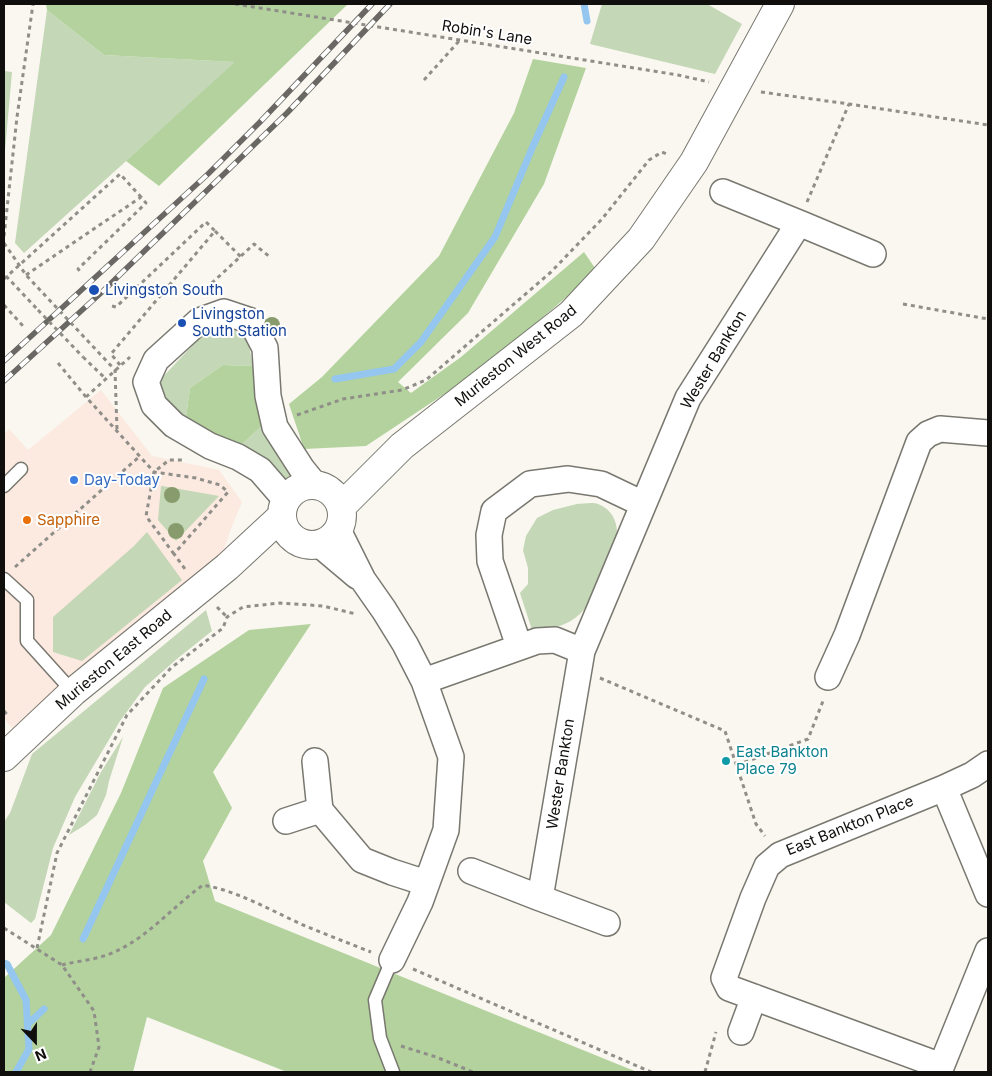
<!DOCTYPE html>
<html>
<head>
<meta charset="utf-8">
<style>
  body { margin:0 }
  #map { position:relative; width:992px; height:1076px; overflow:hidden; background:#f9f7ef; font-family:Inter,sans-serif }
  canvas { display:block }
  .frame { position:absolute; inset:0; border:5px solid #100f0d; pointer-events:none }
  .north { position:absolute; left:10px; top:1016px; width:50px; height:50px; -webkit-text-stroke:4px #fff; paint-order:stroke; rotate:158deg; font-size:14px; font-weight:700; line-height:20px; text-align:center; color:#100f0d }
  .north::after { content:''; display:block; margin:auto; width:18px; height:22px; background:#100f0d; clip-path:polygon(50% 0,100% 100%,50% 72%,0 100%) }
</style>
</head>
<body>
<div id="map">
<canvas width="992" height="1076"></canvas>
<div class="frame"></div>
<div class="north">N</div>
</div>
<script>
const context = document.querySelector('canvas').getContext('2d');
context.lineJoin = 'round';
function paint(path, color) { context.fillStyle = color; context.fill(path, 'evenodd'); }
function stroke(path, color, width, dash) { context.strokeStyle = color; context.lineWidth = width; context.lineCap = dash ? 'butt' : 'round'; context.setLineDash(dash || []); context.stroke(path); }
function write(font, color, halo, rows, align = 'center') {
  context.font = font + ' Inter,sans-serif'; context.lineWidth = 4; context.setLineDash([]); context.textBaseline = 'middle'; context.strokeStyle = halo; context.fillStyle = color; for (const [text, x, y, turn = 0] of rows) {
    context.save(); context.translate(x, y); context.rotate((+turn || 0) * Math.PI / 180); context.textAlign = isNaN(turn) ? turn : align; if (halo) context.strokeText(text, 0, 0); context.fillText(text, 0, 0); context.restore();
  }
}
const commercial = new Path2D(`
  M101,390L152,456L219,470L242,502L230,531L220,561L13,729L4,718V434L9,429L28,450Z`);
const green = new Path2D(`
  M602,4H707L742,24L715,74L590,44Z
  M47,10L104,55L236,62L24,253L15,243Z
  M4,71L12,72L4,162Z
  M229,326L248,340L253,366L223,365L190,388L186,417C170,407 165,398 159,381L206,331Z
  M266,422L296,472L282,483L240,446Z
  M161,486H162L219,496L176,541L158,520Z
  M577,504C583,504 592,502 598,504C611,509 617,520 617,533C609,555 597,599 580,614C568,626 549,629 533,633L520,593L528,584V568L523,550L526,536L537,518L553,510Z
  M147,532L182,580L82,661L53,652V617L134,546Z
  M206,610L212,631L178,658L145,687L120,721L75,797L53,848L35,919L31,923L4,902V822L10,813L32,754Z
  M123,737L109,781L106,795L97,815L85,825L69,835L101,772Z`);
const forest = new Path2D(`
  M46,4H348L159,186L126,161L235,62L104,55L47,10Z
  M533,59L586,68L544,184L468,313L398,382L411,393L461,357L584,252L597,271L482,369L366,446L304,449L289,404L322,377L439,256L514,113Z
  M223,365L253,366L266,422L240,446L212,434L186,417L190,388Z
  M311,624L213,772L232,808L203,861L215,901L637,1072H287L147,1017L133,1072H4V978L51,935L121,793L163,688L249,630Z`);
const stream = new Path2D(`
  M584,4L587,21
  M335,379L394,369L421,342L495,237L533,146L564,77
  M83,939L204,679
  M4,963L7,964L26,1000L29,1049L16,1072
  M28,1024L44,1009`);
const path = new Path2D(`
  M235,4L678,75L709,82
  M424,80L460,40
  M761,92L849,104L988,125
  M807,202L849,104
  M215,231L241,257
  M4,236L17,117L33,4
  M4,243L26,275L115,370L117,430
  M26,275L141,197L146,203L78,269L81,272
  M6,276L38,310
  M4,279L120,174L141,197
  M200,294L254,244L270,257
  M903,304L988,319
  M4,305L23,326
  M112,306L116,307L206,222L215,231L111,354L120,365
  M83,357L106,379
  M58,363L86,397L154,472L196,478L220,485L228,492L174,554L185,569
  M86,397L130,357
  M297,415L343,399L402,390L426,380L551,272L602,219L649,160L662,152L669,155
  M174,554L146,516L154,472L169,460H184
  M15,567L140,456
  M217,607L227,617
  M600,678L725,731L756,824L765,836
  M4,711L9,717
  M737,765L808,739L823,701
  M4,928L62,965L94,1011L99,1047L90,1072
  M37,948L57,853L127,715L171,668L223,628L227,617L243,607L280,603L323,606L356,614
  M62,965C76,961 93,960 107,955C145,941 171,908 203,885C238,891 270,910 303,925C325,934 348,943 371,952
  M413,969L651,1072
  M401,1046L436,1057L473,1072
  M705,1072L716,1032`);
const service = new Path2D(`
  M4,486L21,469
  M4,579L27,600V641L73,692
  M392,960L375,1000L380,1038L393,1072`);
const minor = new Path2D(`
  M799,223L873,254
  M286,500L260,470L238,457L210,446L174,425L154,405L146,382L156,360L199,321L224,312L251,321L265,348L268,396L275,427L302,469L315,485
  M338,530L363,580L384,610L405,644L424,681L451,757L446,830L420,902L392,960
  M319,544L357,576
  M519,646L490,561L489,535L494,511L530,484L568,479L601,484L643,504
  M582,651L540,898L607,923
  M828,677L847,635L919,442L928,434L940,429L988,433
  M424,681L537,641L555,640L582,651L688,398L799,223L723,192
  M315,761L320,810L362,860L392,872L426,883
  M988,764L972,775L944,788L988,894
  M286,821L320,810
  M471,871L540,898
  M741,1032L754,997
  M941,1066L729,988L724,978L753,898L767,866L780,855L944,788
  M939,1072L988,951`);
const tertiary = new Path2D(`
  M282 515a30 30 0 1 1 60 0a30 30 0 1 1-60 0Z
  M341,507L402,446L571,314L641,239L694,162L780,4
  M4,757L73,692L227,567L282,516`);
const rail = new Path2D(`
  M4,361L208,174L260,122L372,4
  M4,381L102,292L287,113L390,4`);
const pathBridge = new Path2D(`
  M38,310L83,357`);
const trees = [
  [272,325],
  [172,495],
  [176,531]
];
const markers = [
  [94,290,6,"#1a4fb4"],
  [182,323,5,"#1a4fb4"],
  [74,480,5,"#3f7fe0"],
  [27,520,5,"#e8710a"],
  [726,761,5,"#0f9aa8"]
];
const streetNames = [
  ["Robin's Lane",487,33,9],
  ["Murieston West Road",516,356,-39],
  ["Wester Bankton",714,360,-59],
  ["Murieston East Road",114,660,-40],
  ["Wester Bankton",561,774,-81],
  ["East Bankton Place",850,826,-22]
];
const transitNames = [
  ["Livingston South",105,290],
  ["Livingston",192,314],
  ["South Station",192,331]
];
const shopNames = [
  ["Day-Today",84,480]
];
const foodNames = [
  ["Sapphire",37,520]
];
const cultureNames = [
  ["East Bankton",736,752],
  ["Place 79",736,769]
];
paint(commercial, '#fce9e0');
paint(green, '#c4d7b6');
paint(forest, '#b3d29d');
stroke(stream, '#94c6ef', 7);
stroke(service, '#797870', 15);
stroke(minor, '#797870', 28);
stroke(tertiary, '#797870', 30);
stroke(path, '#8f8e88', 3, [4, 4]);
stroke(service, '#fff', 12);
stroke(minor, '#fff', 25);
stroke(tertiary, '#fff', 28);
stroke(rail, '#6a6864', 5.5);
stroke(rail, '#fff', 4, [11]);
stroke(pathBridge, '#8f8e88', 3, [4, 4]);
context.fillStyle = '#889b6c';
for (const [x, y] of trees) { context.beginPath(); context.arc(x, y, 8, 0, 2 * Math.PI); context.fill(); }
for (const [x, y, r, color] of markers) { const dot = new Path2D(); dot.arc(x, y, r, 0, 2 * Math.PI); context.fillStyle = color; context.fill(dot); stroke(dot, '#fff', 2); }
write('15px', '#100f0d', '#fff', streetNames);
write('15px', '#164399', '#fff', transitNames, 'left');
write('15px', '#366cbe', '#fff', shopNames, 'left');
write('15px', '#c56008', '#fff', foodNames, 'left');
write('15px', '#0d838f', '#fff', cultureNames, 'left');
</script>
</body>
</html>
